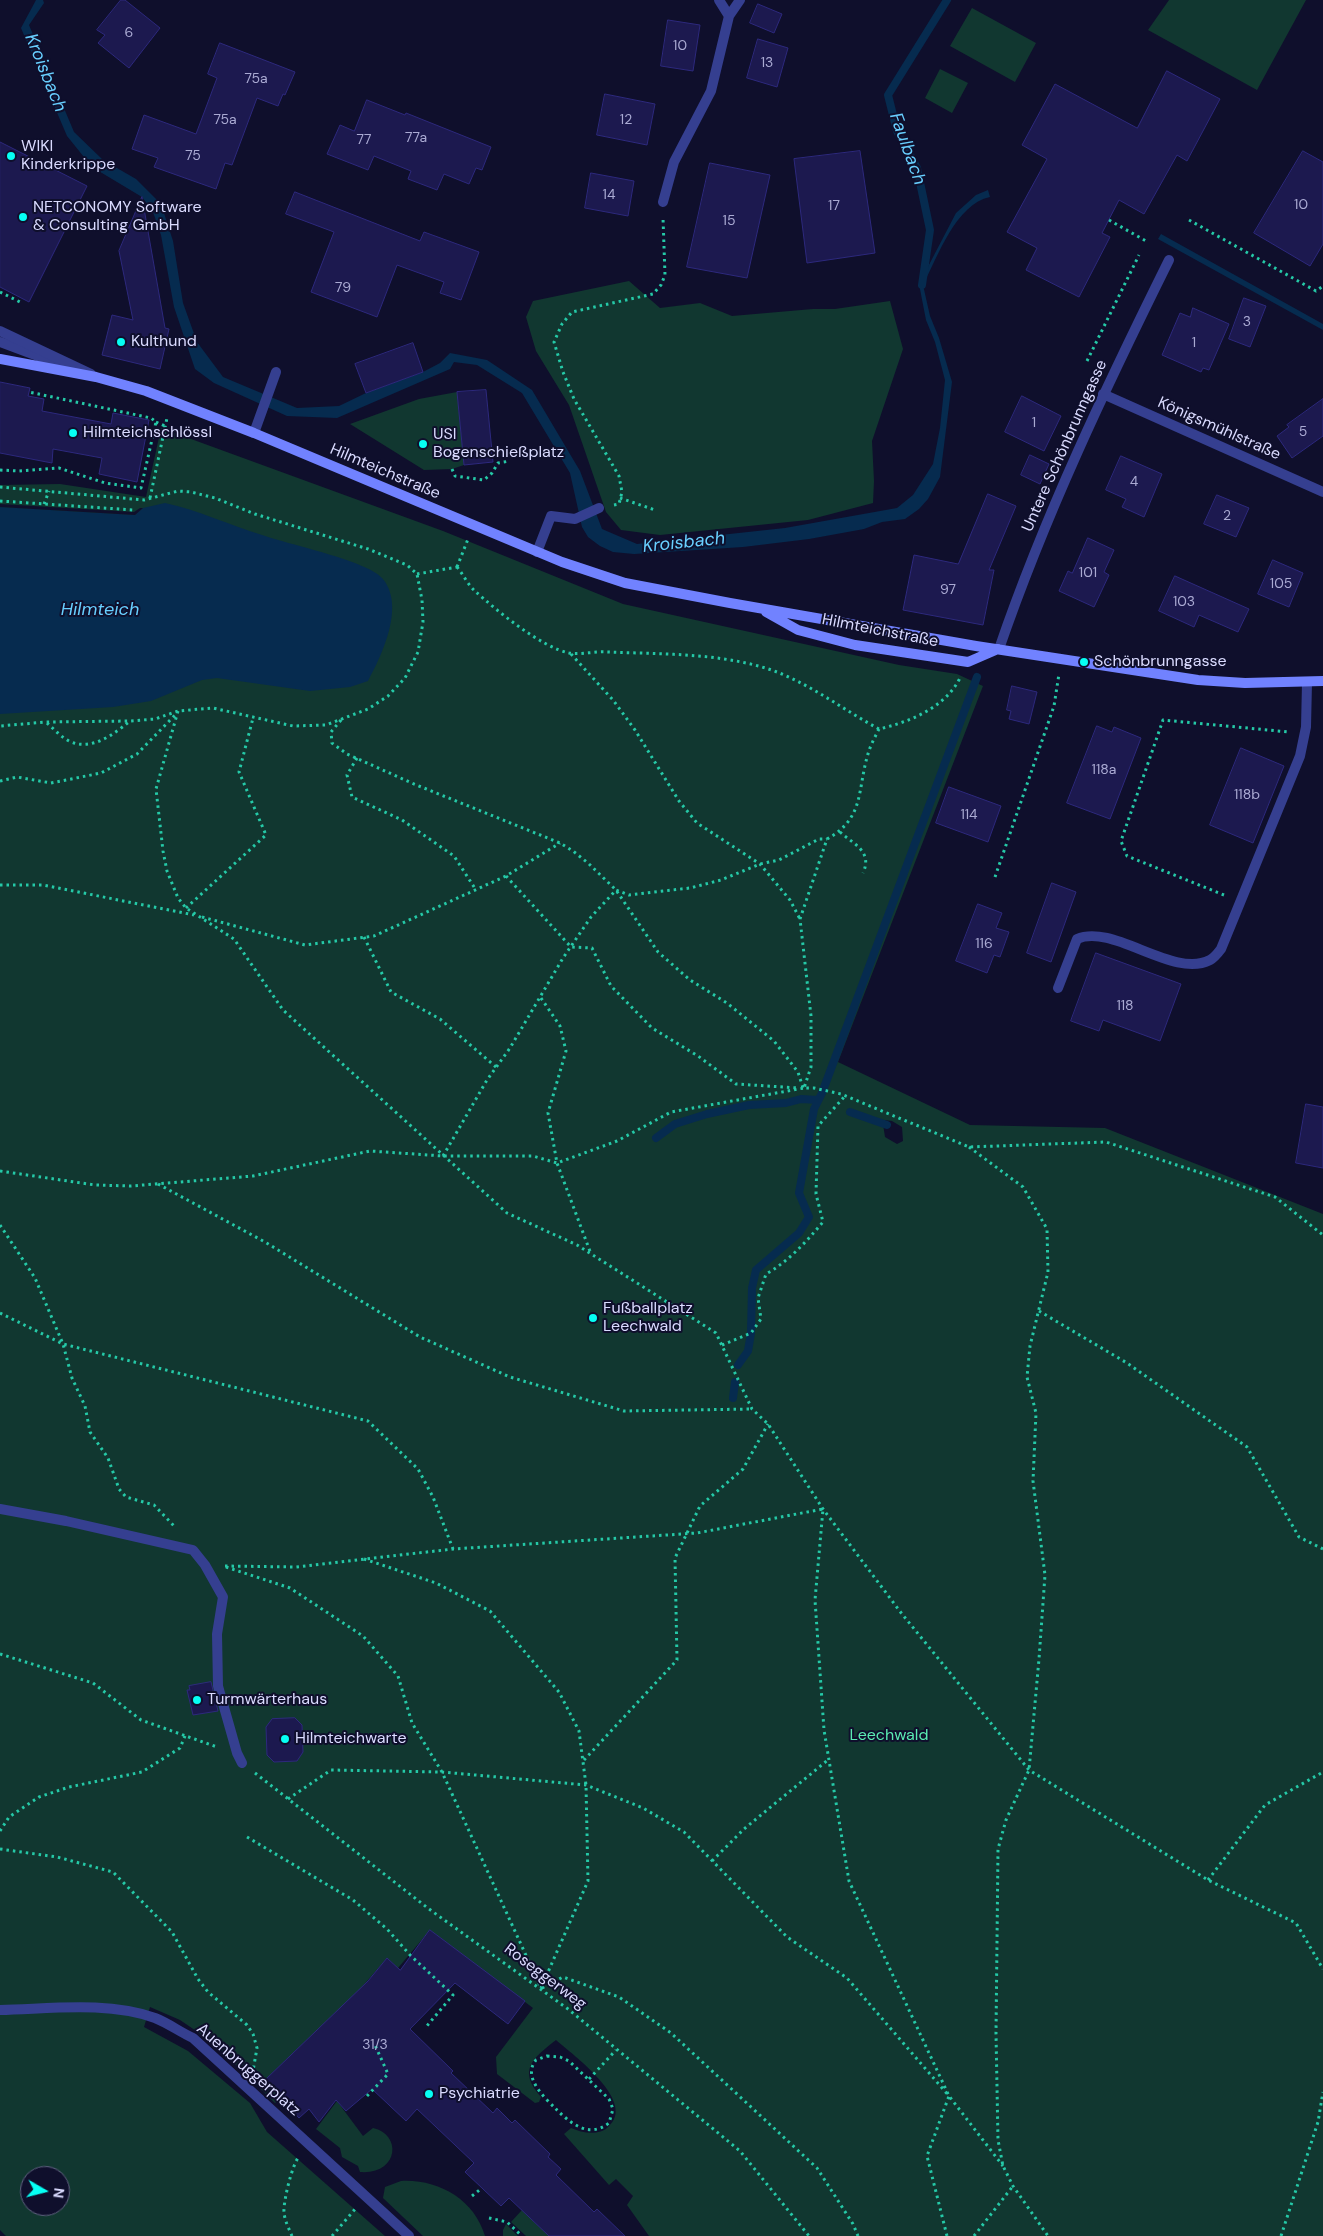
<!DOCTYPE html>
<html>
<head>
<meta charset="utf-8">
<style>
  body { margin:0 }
  #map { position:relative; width:1323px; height:2236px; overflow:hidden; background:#0f0f2c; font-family:"DM Sans",sans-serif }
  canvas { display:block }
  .north { position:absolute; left:20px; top:2166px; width:50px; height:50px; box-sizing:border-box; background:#0f0f2c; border:1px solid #606180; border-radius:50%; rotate:98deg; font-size:14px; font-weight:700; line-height:20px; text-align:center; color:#dadbff }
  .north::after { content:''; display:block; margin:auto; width:18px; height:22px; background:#06fff4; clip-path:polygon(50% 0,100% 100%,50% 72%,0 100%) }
</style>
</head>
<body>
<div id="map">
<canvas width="1323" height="2236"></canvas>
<div class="north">N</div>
</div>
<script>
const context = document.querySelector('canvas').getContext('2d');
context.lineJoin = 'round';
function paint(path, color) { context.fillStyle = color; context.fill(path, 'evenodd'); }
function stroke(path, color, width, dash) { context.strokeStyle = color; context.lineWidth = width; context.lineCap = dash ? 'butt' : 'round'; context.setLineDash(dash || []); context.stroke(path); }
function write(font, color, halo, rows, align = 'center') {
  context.font = font + ' "DM Sans",sans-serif'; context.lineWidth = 4; context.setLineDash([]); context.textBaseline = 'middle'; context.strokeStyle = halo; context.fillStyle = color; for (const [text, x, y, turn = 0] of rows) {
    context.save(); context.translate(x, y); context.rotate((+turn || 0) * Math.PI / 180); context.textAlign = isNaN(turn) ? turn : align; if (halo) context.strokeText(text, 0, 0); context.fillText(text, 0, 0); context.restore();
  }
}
const green = new Path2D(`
  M1169,0H1306L1257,90L1148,30Z
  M972,8L1036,43L1015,82L950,46Z
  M940,69L968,83L952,113L925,98Z
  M629,281L660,308L700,303L732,316L813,309H835L890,301L903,349L872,441L874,481L873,503L808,520L660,535L621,530L606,512L569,405L536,351L526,317L533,301Z
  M457,392L464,465L452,469L424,470L350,424L419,399Z
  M161,428L443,531L623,604L899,665L957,674L983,686L838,1062L970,1125L1105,1128L1323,1214V2236H649L627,2205L633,2196L616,2179L609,2185L564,2134L571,2128C582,2133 599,2136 608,2127C638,2102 573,2055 556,2040C533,2058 517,2070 541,2097L539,2102L535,2103L497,2074L496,2057L533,2008L430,1930L398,1968L387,1958L361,1988L266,2079L281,2098L275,2103L211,2041L180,2020L150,2007L144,2027L188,2051L250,2103L267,2132L385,2236H6L0,2230V485L60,484L146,497ZM884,1120L892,1121L902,1127L903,1141L897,1144L885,1137L883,1124ZM30,2176H60V2206H30Z
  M337,2101L363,2136L373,2128C403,2135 398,2175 360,2172L358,2166L342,2157L340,2148L316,2129Z
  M401,2181C438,2179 474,2199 485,2236H423L383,2198L385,2187Z
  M522,2210L549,2236H526L511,2222Z
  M506,2224L518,2236H503V2230Z`);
const water = new Path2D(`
  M36,0H43L44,3L29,25L74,132L103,160L136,179L161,204L173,241L183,303L197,342L223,377L297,408L339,406L366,393L423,372L440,363L450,353L487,360L532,390L580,471L602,529L637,544L785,528L897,508L913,495L933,464L940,428L945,380L935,342L926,320L919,284L956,213L976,195L988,190L990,197C956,204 938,256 923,285L930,316L939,338L952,382L940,477L928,499L919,509L905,519L882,522L864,529L809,539L743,547L634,554L613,552L600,546L588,537L582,527L570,473L522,393L477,365L454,362L450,369L337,418L287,416L214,383L195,369L174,307L161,235L153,212L142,197L92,167L67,136L21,28Z
  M1161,234L1323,324V330L1158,239Z
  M165,503C198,510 229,525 262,535C287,544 368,561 382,578C406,605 382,655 368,681L350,687L310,691L217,678L202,680L151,701L113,707L0,714V507L135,515L143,508Z`);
const pier = new Path2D(`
  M0,504L134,512L140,508H143L135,515L0,507Z`);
const stream = new Path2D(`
  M922,285L930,230L917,168L897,131L888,95L947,0
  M850,1112L887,1125
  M656,1138L675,1124L707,1114L749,1105L786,1103L801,1099L818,1100
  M738,1365L748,1351L751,1333L752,1288L756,1270L799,1233L809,1217L799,1193L814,1109L822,1093L977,677
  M733,1398L735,1382`);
const building = new Path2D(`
  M121,0H125L160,28L129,68L98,43L105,35L97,30Z
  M758,4L782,14L774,33L750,23Z
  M668,20L700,25L693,71L661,66Z
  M758,39L788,48L777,87L747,78Z
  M220,43L295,72L285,95L283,94L278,106L257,98L232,165L225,163L216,189L154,167L158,158L132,149L144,115L196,134L217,78L208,74Z
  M1167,71L1220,99L1187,161L1177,155L1144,214L1119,200L1102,233L1110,237L1079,297L1026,270L1037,248L1007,232L1047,159L1022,145L1055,84L1137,128Z
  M605,94L655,104L647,145L597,135Z
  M367,100L405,115L406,113L491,147L482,170L476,168L469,184L444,174L437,190L408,179L411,171L374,156L368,170L327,154L340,125L354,131Z
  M0,142L87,186L29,302L0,287Z
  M860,151L875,253L807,263L794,159Z
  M1303,151L1323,162V244L1310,266L1254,233Z
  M710,163L770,175L747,278L687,267Z
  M591,173L634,181L628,216L585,208Z
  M295,192L420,241L424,232L479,252L461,300L440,293L444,282L397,265L377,317L311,292L334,232L286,214Z
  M142,197L165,328L169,329L160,369L102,355L112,315L133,320L119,251Z
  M1244,298L1266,306L1250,347L1229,339Z
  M1193,308L1229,324L1209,370L1203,368L1201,372L1162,355L1180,313L1190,317Z
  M413,343L423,372L366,393L355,364Z
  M0,382L30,388L28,396L44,399L42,411L111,424L113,413L149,420L137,482L99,474L102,458L53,449L52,463L0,453Z
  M486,390L493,462L464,465L457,392Z
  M1022,396L1061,416L1044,451L1005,432Z
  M1323,399V436L1292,458L1277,436L1289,427L1287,425Z
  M1030,455L1049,464L1040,484L1021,475Z
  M1121,456L1162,474L1144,517L1122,507L1126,499L1106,490Z
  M988,494L1016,506L989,570H994L983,625L903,610L914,555L958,564Z
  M1217,495L1249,508L1236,537L1204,524Z
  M1088,538L1114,550L1104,572L1109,575L1094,607L1059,591L1068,571L1072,573Z
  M1273,560L1303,573L1289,607L1258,594Z
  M1175,576L1249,609L1238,632L1199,615L1194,627L1159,611Z
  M1012,686L1037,692L1029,724L1009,719L1011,711L1007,710Z
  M1097,726L1112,732L1114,727L1141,738L1110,819L1067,803Z
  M1241,748L1284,766L1253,843L1210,825Z
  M949,787L1001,806L988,842L936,823Z
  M1052,883L1076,892L1051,962L1027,953Z
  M978,904L1002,913L996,928L1009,932L1000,957L994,955L987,973L956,961Z
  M1096,953L1181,984L1160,1041L1103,1020L1099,1031L1071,1021Z
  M1306,1104L1323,1107V1168L1296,1163Z
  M211,1682L218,1711L193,1715L187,1690H190L189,1686Z
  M295,1718L302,1725L303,1752L297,1761L274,1762L267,1755L266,1727L272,1719Z
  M430,1930L525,2001L508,2024L455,1983L410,2029L453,2071L451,2073L493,2113L497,2108L512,2123L515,2120L550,2154L548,2157L561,2169L556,2175L594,2212L597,2209L625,2236H549L509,2198L501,2206L465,2172L474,2163L417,2109L406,2121L372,2089L346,2111L336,2100L319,2122L309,2109L299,2118L265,2080L368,1981L387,1958L400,1970Z`);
const path = new Path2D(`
  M1109,220L1146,241
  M1189,220L1316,291L1323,286
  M0,292L22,303
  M1087,361L1139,255
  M156,422L165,426
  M452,469L455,476L484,480L492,473L498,463L510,461
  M0,470L19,471L59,468L105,483L141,488L156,422L151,418L29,392
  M0,487L144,500L178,491L191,492L215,498L255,514L368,549L407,565L417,574L422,600L423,622L418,652L405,678L388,696L368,709L326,725L293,726L213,708L178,711L155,719L130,721L46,722L0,726
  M150,498L167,418
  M620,498L655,510
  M0,501L134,510
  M44,504L49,491
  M614,505L619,504L622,492L619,476L574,399L563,372L554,342L562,324L572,312L653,294L661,285L665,275L663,218
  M457,567C463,574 468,585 475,591C497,611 541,647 569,653C581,655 595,651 607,652C658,654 713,653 762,667C804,679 840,708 879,729C909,722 945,708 960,678
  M457,567L468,539
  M417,574L457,567
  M571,654L613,700L635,730L679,801L697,823L760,864L790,900L800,919
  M178,711L156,789L163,851L167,871L178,898L186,908L234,939L283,1010L507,1213L577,1245L716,1333L752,1409L768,1424L823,1509L902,1614L1029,1770L1208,1880L1296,1923L1323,1969
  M341,720L331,732L332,743L347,754L414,784L560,843L573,851L588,863L616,890L658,952L690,980L727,1003L774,1041L798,1072L803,1088
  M47,723C54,729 61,737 69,741C91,752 114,734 130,721
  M879,729C875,737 870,746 868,754C857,790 865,818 827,839L800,919L811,1016V1067L804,1088H814L841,1094L969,1147L1106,1142L1275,1197L1323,1235
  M357,758L347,775L352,797L402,820L454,856L476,890
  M0,781L17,777L51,783L101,773L137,754L178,712
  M840,832C853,844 873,851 863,873
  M506,876L571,947L592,948L611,986L652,1028L698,1056L736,1084L798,1088
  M995,877L1054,706L1059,674
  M0,885H43L194,915
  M1224,895L1127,856L1121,841L1163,720L1289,732
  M186,908L266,835L239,772L253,718
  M202,917L305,945L374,936L506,876L560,843
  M364,937L391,992L440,1019L496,1067
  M541,998L560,1026L566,1051L548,1113L557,1163L591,1254
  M969,1147L1023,1187L1047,1229L1048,1272L1030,1346L1027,1377L1036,1413L1033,1481L1045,1575L1039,1659L1029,1770L1006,1820L998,1849L996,2033L998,2140L1003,2166L1013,2186L1048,2236
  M443,1156L487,1080L510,1048L563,958L591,917L616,890L629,895L690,888L721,880L760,864L779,860L819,839H827
  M0,1171L95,1185L131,1186L253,1176L370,1151L443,1156H533L557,1163L617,1141L671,1112L804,1088
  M158,1184L265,1242L420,1337L510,1377L624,1411L752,1409
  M0,1225L35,1278L63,1344L72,1378L85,1406L90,1432L108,1458L119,1489L126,1497L154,1505L176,1528
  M1039,1311L1127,1363L1247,1447L1299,1537L1323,1549
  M0,1313L63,1344L368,1421L418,1469L433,1497L453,1549
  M722,1345L751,1333L761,1319L758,1298L766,1274C789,1261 806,1242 823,1222L816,1194L818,1126L845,1096
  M364,1559L436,1583L490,1611L559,1692L579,1731L586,1785L588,1881L541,1988
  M225,1566L296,1567L453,1549L697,1533L823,1509L815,1600L824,1730L849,1881L949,2096L1003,2166
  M226,1567L290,1588L363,1636L398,1676L412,1723L442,1772L541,1988
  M0,1654L93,1683L141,1720L217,1747
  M584,1760L677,1660L675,1558L700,1506L743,1469L768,1424
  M255,1773L429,1909L568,2009L740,2151L809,2236
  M288,1799L331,1770L442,1772L586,1785L643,1808L684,1832L787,1937L847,1978L949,2096L927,2156L947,2236
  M0,1831L9,1817L39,1797L69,1787L142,1772L180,1748L185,1736
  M247,1837L353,1900L387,1929L410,1955L453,1995L426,2027
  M0,1849L57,1857L113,1872L172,1932L198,1979L208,1992L247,2025L253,2034L257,2048L253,2071
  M712,1861L744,1829L829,1759
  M1208,1880L1265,1805L1323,1772
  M542,1988L563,1977L619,1997L671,2033L817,2168L853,2224L858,2236
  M547,2056L560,2057L569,2061L609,2099L613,2109L609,2123C589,2139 570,2123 556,2109C544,2097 522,2077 536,2060Z
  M589,2079L616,2050
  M367,2096L388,2074L375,2045
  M472,2196L482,2188
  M489,2218L507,2222L522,2236
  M292,2236C289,2229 285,2221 284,2213C283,2202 292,2166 298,2158
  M332,2236L356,2208
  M974,2236L1013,2186
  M1281,2236L1318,2122L1323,2092`);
const lane = new Path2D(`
  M0,342L62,365
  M254,433L276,372
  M537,552L551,516L575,519L599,508
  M1058,988L1077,939C1113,923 1173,979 1210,960C1214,958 1218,953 1221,949L1300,756L1306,727L1307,683
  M0,1509L66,1521L193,1550L205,1565L223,1597L217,1634L218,1686L237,1753L242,1763
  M0,2010C50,2009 107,2001 155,2018C168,2023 180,2032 193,2038L409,2236`);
const street = new Path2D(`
  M719,0L729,16
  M663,202L674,162L711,91L729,16L740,0
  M0,331L91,374
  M1103,394L1323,492
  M999,649C1045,515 1106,387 1169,260`);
const secondary = new Path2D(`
  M0,359L96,377L146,391L254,433L562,562L625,583L730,603L976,646L1198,680L1245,683L1323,681
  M766,612L798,630L855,645L968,662L998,649`);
const markers = [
  [11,156,5,"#06fff4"],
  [23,217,5,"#06fff4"],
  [121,342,5,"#06fff4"],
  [73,433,5,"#06fff4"],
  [423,444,5,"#06fff4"],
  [1084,662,5,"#06fff4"],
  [593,1318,5,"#06fff4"],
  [197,1700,5,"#06fff4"],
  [285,1739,5,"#06fff4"],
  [429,2094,5,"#06fff4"]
];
const numberNames = [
  ["6",129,33],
  ["10",680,46],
  ["13",767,63],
  ["75a",256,79],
  ["75a",225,120],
  ["12",626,120],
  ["77a",416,138],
  ["77",364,140],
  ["75",193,156],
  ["14",609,195],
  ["10",1301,205],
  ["17",834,206],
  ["15",729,221],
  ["79",343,288],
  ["3",1247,322],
  ["1",1194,343],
  ["1",1034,423],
  ["5",1303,432],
  ["4",1134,482],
  ["2",1227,516],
  ["101",1088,573],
  ["105",1281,584],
  ["97",948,590],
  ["103",1184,602],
  ["118a",1104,770],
  ["118b",1247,795],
  ["114",969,815],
  ["116",984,944],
  ["118",1125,1006],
  ["31/3",375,2045]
];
const poiNames = [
  ["WIKI",21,147],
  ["Kinderkrippe",21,165],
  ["NETCONOMY Software",33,208],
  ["& Consulting GmbH",33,226],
  ["Kulthund",131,342],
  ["Hilmteichschlössl",83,433],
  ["USI",433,435],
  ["Bogenschießplatz",433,453],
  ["Schönbrunngasse",1094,662],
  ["Fußballplatz",603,1309],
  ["Leechwald",603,1327],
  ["Turmwärterhaus",207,1700],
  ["Hilmteichwarte",295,1739],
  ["Psychiatrie",439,2094]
];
const streetNames = [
  ["Königsmühlstraße",1219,429,24],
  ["Untere Schönbrunngasse",1065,446,-66],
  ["Hilmteichstraße",385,472,23],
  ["Hilmteichstraße",880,631,11],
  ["Roseggerweg",545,1977,37],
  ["Auenbruggerplatz",248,2070,41]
];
const parkNames = [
  ["Leechwald",889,1736]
];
const waterNames = [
  ["Kroisbach",45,73,68],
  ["Faulbach",907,149,70],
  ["Kroisbach",684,543,-6],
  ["Hilmteich",100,610]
];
paint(green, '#113730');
paint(water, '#062b4f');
paint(pier, '#0f0f2c');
stroke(stream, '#062b4f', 8);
paint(building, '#1c194f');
stroke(building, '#2d297d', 1);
stroke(path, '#25c9a7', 3, [2.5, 4]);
stroke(lane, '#353f90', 10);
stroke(street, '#353f90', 10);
stroke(secondary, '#7182ff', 10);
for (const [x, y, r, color] of markers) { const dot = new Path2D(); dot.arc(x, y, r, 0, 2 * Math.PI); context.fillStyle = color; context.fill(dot); stroke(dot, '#0f0f2c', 2); }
write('14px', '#aaaad3', null, numberNames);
write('16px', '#dadbff', '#0f0f2c', poiNames, 'left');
write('16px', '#dadbff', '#0f0f2c', streetNames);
write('16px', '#5aebb2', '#0f0f2c', parkNames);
write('italic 18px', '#68cfff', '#0f0f2c', waterNames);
</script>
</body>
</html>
